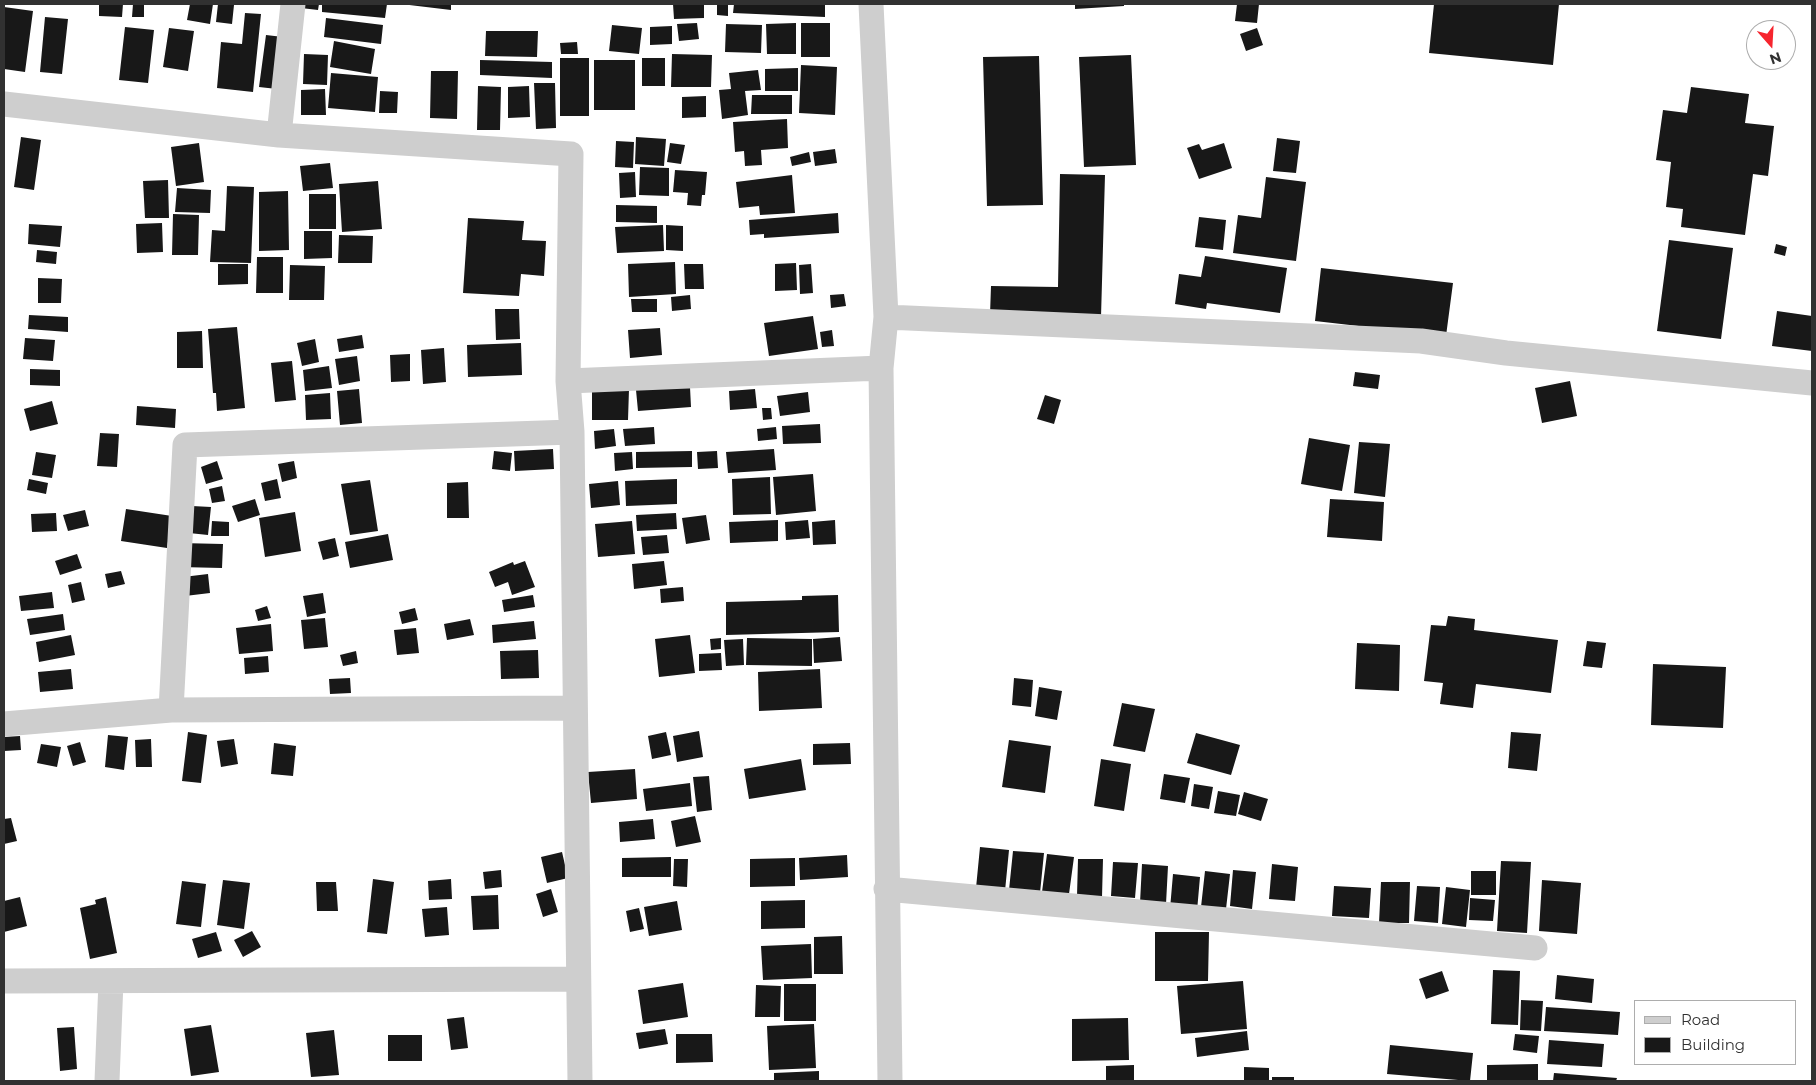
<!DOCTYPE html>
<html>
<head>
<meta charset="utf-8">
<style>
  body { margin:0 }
  #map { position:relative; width:1816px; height:1085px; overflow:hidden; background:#fff; font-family:Montserrat,sans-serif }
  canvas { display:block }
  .frame { position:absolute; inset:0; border:5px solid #313131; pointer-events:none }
  .legend { position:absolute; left:1634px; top:1000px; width:162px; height:65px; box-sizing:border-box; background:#fff; border:1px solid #adadad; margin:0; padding:6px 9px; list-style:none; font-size:15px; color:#313131 }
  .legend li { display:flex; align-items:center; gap:10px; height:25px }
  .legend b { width:25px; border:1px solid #adadad }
  .north { position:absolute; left:1746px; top:20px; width:50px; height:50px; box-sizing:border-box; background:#fff; border:1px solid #adadad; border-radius:50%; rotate:161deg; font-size:14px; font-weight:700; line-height:20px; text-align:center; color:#313131 }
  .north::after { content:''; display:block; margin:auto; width:18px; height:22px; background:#f6252e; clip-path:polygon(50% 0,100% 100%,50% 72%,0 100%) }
</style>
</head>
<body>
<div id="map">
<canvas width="1816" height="1085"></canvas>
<div class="frame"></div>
<ul class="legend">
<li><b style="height:6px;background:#cecece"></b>Road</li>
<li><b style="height:14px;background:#181818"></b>Building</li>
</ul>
<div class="north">N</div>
</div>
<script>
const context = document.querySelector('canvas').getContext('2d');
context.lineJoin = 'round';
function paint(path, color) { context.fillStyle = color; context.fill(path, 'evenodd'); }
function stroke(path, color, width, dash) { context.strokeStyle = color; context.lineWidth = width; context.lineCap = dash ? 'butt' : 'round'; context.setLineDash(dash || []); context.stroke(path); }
const building = new Path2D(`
  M99,4H123L122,17L99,16Z
  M133,4H144V17H132Z
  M190,4H213L210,24L187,20Z
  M218,4L234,5L232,24L216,22Z
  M302,4H319L318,10L301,8Z
  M322,4H387L385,18L322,12Z
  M401,4H451V10Z
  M673,4H704V18L674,19Z
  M717,4H728V16L717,15Z
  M734,4H825V17L733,13Z
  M1075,4H1124V6L1075,9Z
  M1237,4H1259L1257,23L1235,21Z
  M1434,4H1559L1553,65L1429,53Z
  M4,7L33,11L25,72L4,69Z
  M245,13L261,14L253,92L217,88L221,42L242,44Z
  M45,17L68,19L62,74L40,72Z
  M326,18L383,25L381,44L324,37Z
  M697,23L699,39L679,41L677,24Z
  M796,23V54H767L766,24Z
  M801,23H830V57H801Z
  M726,24L762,25L761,53L725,52Z
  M612,25L642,28L639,54L609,51Z
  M672,26V44L650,45V27Z
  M125,27L154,30L148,83L119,80Z
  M169,28L194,31L188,71L163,67Z
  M1257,28L1263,45L1246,51L1240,34Z
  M486,31H538L537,57L485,56Z
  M266,35L283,37L277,89L259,87Z
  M334,41L375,49L371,74L330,67Z
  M577,42L578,54H561L560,43Z
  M304,54L328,55L327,85L303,84Z
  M672,54L712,55L711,87H671Z
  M1131,55L1136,165L1084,167L1079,57Z
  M1039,56L1043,205L987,206L983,57Z
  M560,58H589V116H560Z
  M642,58H665V86H642Z
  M480,60L552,62V78L480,75Z
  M594,60H635V110H594Z
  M801,65L837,67L835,115L799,113Z
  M798,68V91H765V69Z
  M758,70L761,90L745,91L748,115L722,119L719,90L731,89L729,73Z
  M431,71H458L457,119L430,118Z
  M331,73L378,77L375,112L328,108Z
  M534,83H555L556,128L536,129Z
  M478,86L501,87L500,130H477Z
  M529,86L530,117L508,118V87Z
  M1691,87L1749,94L1745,123L1774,126L1768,176L1753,174L1745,235L1681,227L1683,209L1666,207L1671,162L1656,160L1663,110L1687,113Z
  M325,89L326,115H301V90Z
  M380,91L398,92L397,113H379Z
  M752,95H792V114H751Z
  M706,96V117L682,118V97Z
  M787,119L788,148L761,150L762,165L745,166L744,151L735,152L733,122Z
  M21,137L41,140L34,190L14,187Z
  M636,137L666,139L664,166L635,164Z
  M1277,138L1300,141L1296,173L1273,171Z
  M616,141L634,142L633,168L615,167Z
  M199,143L204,182L176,186L171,147Z
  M670,143L685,145L681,164L667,162Z
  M1224,143L1232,168L1199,179L1187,148L1199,144L1202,150Z
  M835,149L837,163L815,166L813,152Z
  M809,152L811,162L792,166L790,157Z
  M330,163L333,188L303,191L300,166Z
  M640,167L669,168V196L639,195Z
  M675,170L707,172L705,195H702L701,206L687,205L688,193L673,192Z
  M635,172L636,197L620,198L619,173Z
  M1060,174L1105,175L1101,317L990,315L991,286L1058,287Z
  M792,175L795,213L760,215L759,206L739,208L736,182Z
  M1266,177L1306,182L1296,261L1233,253L1238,215L1261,218Z
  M168,180L169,218H145L143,181Z
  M378,181L382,229L342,232L339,184Z
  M227,186L254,187L251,263L210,262L212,230L225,231Z
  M177,188L211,190L210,213L175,212Z
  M288,191L289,250L259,251V192Z
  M309,194H336V229H309Z
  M616,205L657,206V223L616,222Z
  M838,213L839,233L764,238V234L750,235L749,220Z
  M173,214L199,215L198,255H172Z
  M1199,217L1226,220L1223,250L1195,247Z
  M468,218L524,221L522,240L546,241L544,276L521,274L519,296L463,293Z
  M162,223L163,252L137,253L136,224Z
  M29,224L62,226L60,247L28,244Z
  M663,225L664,251L617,253L615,227Z
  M666,225L683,226V251L666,250Z
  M304,231H332V258L304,259Z
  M339,235L373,236L372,263H338Z
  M1669,240L1733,248L1721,339L1657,331Z
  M1776,244L1787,247L1785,256L1774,253Z
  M37,250L57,252L56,264L36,262Z
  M1205,256L1287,268L1280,313L1207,303L1206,309L1175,304L1179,274L1201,277Z
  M257,257H283V293H256Z
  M675,262L676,294L629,297L628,264Z
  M796,263L797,290L775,291V264Z
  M218,264H248V284L218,285Z
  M684,264H703L704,289H685Z
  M811,264L813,293L800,294L799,265Z
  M290,265L325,266L324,300H289Z
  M1321,268L1453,283L1446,336L1315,321Z
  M38,278L62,279L61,303H38Z
  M844,294L846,306L831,308L830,295Z
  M690,295L691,309L672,311L671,297Z
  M631,299H657V312H632Z
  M495,309H519L520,339L496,340Z
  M1777,311L1812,316V351L1772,346Z
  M29,315L68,317V332L28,329Z
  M813,316L818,349L769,356L764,323Z
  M237,327L245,408L217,411L216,393H213L208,329Z
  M660,328L662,355L630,358L628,330Z
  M832,330L834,346L822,347L820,332Z
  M202,331L203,368H177V332Z
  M362,335L364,348L339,352L337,339Z
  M25,338L55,340L53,361L23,359Z
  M315,339L319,362L302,366L297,343Z
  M521,343L522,375L468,377L467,345Z
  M444,348L446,382L423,384L421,350Z
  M410,354V381L391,382L390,355Z
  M357,356L360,381L339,385L335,359Z
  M292,361L296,400L275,402L271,363Z
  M329,366L332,388L305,391L303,370Z
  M30,369L60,370V386L30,385Z
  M1355,372L1380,375L1378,389L1353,386Z
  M1570,381L1577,416L1542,423L1535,388Z
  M690,387L691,407L638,411L636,390Z
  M359,389L362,423L340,425L337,391Z
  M592,389H629L628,420H592Z
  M755,389L757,408L730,410L729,391Z
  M808,392L810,412L780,416L777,396Z
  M330,393L331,419L306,420L305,395Z
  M1045,395L1061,400L1054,424L1037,419Z
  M52,401L58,424L30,431L24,409Z
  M137,406L176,409L175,428L136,425Z
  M762,408H771L772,419L763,420Z
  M820,424L821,443L783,444L782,426Z
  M654,427L655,444L625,446L623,429Z
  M776,427L777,439L758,441L757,429Z
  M614,429L616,446L595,449L594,431Z
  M100,433L119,434L117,467L97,466Z
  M1309,438L1350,445L1342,491L1301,484Z
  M1359,442L1390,444L1385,497L1354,493Z
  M553,449L554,469L515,471L514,451Z
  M774,449L776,470L728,473L726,452Z
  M494,451L512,453L510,471L492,469Z
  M692,451V467L636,468V452Z
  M717,451L718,468L698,469L697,452Z
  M36,452L56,455L52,478L32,475Z
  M632,452L633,469L615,471L614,453Z
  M217,461L223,479L206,484L201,467Z
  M294,461L297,478L282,482L278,464Z
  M813,474L816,511L776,515L773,477Z
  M770,477L771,514L733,515L732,479Z
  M29,479L48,483L46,494L27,490Z
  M277,479L281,498L265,501L261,483Z
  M677,479V504L626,506L625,481Z
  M370,480L378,531L350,535L341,484Z
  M618,481L620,505L591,508L589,484Z
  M468,482L469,518H447V483Z
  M222,486L225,501L212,503L209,489Z
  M255,499L260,515L238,522L232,506Z
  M1330,499L1384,502L1382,541L1327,537Z
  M192,506L211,507L208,535L189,533Z
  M126,509L172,516L167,548L121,541Z
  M85,510L89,526L68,531L63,515Z
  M295,512L301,551L265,557L259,518Z
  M56,513L57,531L32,532L31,514Z
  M676,513L677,529L637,531L636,515Z
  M706,515L710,540L686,544L682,518Z
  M778,520V541L730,543L729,522Z
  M808,520L810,538L786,540L785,522Z
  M835,520L836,544L813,545L812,522Z
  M212,521L229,522V536H211Z
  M632,521L635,554L598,557L595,524Z
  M388,534L393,560L350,568L345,542Z
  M667,535L669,553L643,555L641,537Z
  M335,538L339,556L323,560L318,542Z
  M180,543L223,544L222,568L180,567Z
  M77,554L82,568L60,575L55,561Z
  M525,561L535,587L512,595L508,582L495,587L489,572L513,562L514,565Z
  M664,561L667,585L634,589L632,564Z
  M121,571L125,584L108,588L105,574Z
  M208,574L210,593L185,596L183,577Z
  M81,582L85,600L72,603L68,585Z
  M683,587L684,601L661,603L660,589Z
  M52,592L54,608L21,611L19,596Z
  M323,593L326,613L307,617L303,596Z
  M533,595L535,607L504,612L502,600Z
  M838,595L839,632L726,635V602L802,600V596Z
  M267,606L271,618L258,621L255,610Z
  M415,608L418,620L402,624L399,612Z
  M63,614L65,630L30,635L27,619Z
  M1448,616L1475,619L1474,630L1558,640L1551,693L1476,684L1473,708L1440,704L1443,683L1424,681L1431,625L1446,626Z
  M325,618L328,647L304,649L301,620Z
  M470,619L474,635L447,640L444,624Z
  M534,621L536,639L493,643L492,625Z
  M271,624L273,651L239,654L236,628Z
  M416,628L419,653L397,655L394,630Z
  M71,635L75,655L39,662L36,642Z
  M690,635L695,673L659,677L655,639Z
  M840,637L842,661L814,663L813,639Z
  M721,638V649L711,650L710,639Z
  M747,638L812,639V666L746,665Z
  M743,639L744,665L726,666L724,640Z
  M1587,641L1606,643L1602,668L1583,666Z
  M1357,643L1400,645L1399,691L1355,689Z
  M538,650L539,678L501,679L500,651Z
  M356,651L358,663L343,666L340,655Z
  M721,653L722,670L699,671V654Z
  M268,656L269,672L245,674L244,658Z
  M1653,664L1726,667L1723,728L1651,725Z
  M71,669L73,689L40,692L38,672Z
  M820,669L822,708L759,711L758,672Z
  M350,678L351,693L330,694L329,679Z
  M1014,678L1033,680L1031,707L1012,705Z
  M1039,687L1062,691L1057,720L1035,716Z
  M1122,703L1155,709L1145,752L1113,746Z
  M699,731L703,757L677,762L673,736Z
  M188,732L207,735L201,783L182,781Z
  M666,732L671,755L652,759L648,736Z
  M1511,732L1541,734L1537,771L1508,768Z
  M1196,733L1240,745L1231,775L1187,763Z
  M108,735L128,737L124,770L105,767Z
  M20,736L21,750L4,751V737Z
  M151,739L152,767H136L135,740Z
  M234,739L238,764L221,767L217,741Z
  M1009,740L1051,746L1045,793L1002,787Z
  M80,742L86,762L73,766L67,746Z
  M274,743L296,746L293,776L271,774Z
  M850,743L851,764L813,765V744Z
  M41,744L61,747L57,767L37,763Z
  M801,759L806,790L749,799L744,769Z
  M1101,759L1131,764L1124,811L1094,806Z
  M635,769L637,799L591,803L588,772Z
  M1164,774L1190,778L1185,803L1160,799Z
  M709,776L712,810L697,812L693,777Z
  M690,783L692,806L646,811L643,789Z
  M1194,784L1213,787L1209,809L1191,806Z
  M1218,791L1240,795L1236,816L1214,813Z
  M1244,792L1268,799L1261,821L1238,814Z
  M695,816L701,842L676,847L671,821Z
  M11,818L17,841L4,844V819Z
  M653,819L655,839L620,842L619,822Z
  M980,847L1009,850L1005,891L976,888Z
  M1013,851L1044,853L1040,893L1009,890Z
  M562,852L568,878L547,883L541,857Z
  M1047,854L1074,857L1069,894L1042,892Z
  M847,855L848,877L800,880L799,858Z
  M671,857V877H622V858Z
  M795,858V886L750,887V859Z
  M674,859H688L687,887L673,886Z
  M1078,859H1103L1102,897L1077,896Z
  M1501,861L1531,862L1527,933L1497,931Z
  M1113,862L1138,863L1135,898L1111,896Z
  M1142,864L1168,866L1166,904L1140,903Z
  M1272,864L1298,867L1295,901L1269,899Z
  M501,870L502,887L485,889L483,872Z
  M1233,870L1256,872L1252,909L1230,906Z
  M1205,871L1230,874L1226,909L1201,907Z
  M1471,871H1496V895H1471Z
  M1173,874L1200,877L1197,911L1170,909Z
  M373,879L394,882L387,934L367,932Z
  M451,879L452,899L429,900L428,881Z
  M223,880L250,883L244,929L217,925Z
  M1542,880L1581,883L1577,934L1539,931Z
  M182,881L206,884L201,927L176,924Z
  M316,882H336L338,911H317Z
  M1381,882H1410L1409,923H1379Z
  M1334,886L1371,888L1369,918L1332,916Z
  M1417,886L1440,887L1438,923L1414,921Z
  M1446,887L1470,890L1466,927L1442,924Z
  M551,889L558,912L543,917L536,894Z
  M498,895L499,929L473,930L471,896Z
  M20,897L27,926L4,932V901Z
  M106,897L117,953L90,959L80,908L96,904L95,900Z
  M1470,898L1495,900L1493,921L1469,920Z
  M805,900V928L761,929V901Z
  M677,901L682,930L649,936L644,907Z
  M447,907L449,935L425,937L422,909Z
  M639,908L644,929L630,932L626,911Z
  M252,931L261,947L243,957L234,940Z
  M216,932L222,951L198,958L192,939Z
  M1155,932H1209L1208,981H1155Z
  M842,936L843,974H814V937Z
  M811,944L812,978L763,980L761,946Z
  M1493,970L1520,971L1518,1025L1491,1024Z
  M1442,971L1449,991L1426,999L1419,979Z
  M1557,975L1594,979L1592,1003L1555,999Z
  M1243,981L1247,1029L1181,1034L1177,986Z
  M683,983L688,1017L643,1024L638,990Z
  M784,984H816V1021H784Z
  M756,985L781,986L780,1017H755Z
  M1521,1000L1543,1001L1541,1031L1520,1030Z
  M1546,1007L1620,1012L1618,1035L1544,1031Z
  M464,1017L468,1048L451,1050L447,1019Z
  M1128,1018L1129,1060L1072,1061V1019Z
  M814,1024L816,1068L769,1070L767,1026Z
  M211,1025L219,1072L191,1076L184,1029Z
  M74,1027L77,1069L60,1071L57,1028Z
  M665,1029L668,1044L639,1049L636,1033Z
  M334,1030L339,1075L311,1077L306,1033Z
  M1247,1031L1249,1050L1197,1057L1195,1038Z
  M676,1034H712L713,1062L676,1063Z
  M1515,1034L1539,1036L1537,1053L1513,1050Z
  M388,1035H422V1061H388Z
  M1549,1040L1604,1044L1602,1067L1547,1064Z
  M1390,1045L1473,1053L1470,1081L1387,1074Z
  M1538,1064V1081H1487V1065Z
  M1134,1065V1081H1106V1066Z
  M1244,1067L1269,1068V1081H1244Z
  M819,1071V1081H774V1073Z
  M1554,1073L1617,1078L1616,1081H1553Z
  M1272,1077H1294V1081H1272Z`);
const street = new Path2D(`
  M871,4L886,317L881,368L890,1081
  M4,104L279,135L571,154L568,381L572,432L580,1081
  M279,135L293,4
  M886,317L1421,341L1506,353L1812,383
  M568,381L881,368
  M171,710L185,445L572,432
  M4,724L171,710L575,708
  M886,889L1535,948
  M4,981L578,979
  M107,1081L111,981`);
paint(building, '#181818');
stroke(street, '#cecece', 25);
</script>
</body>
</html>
